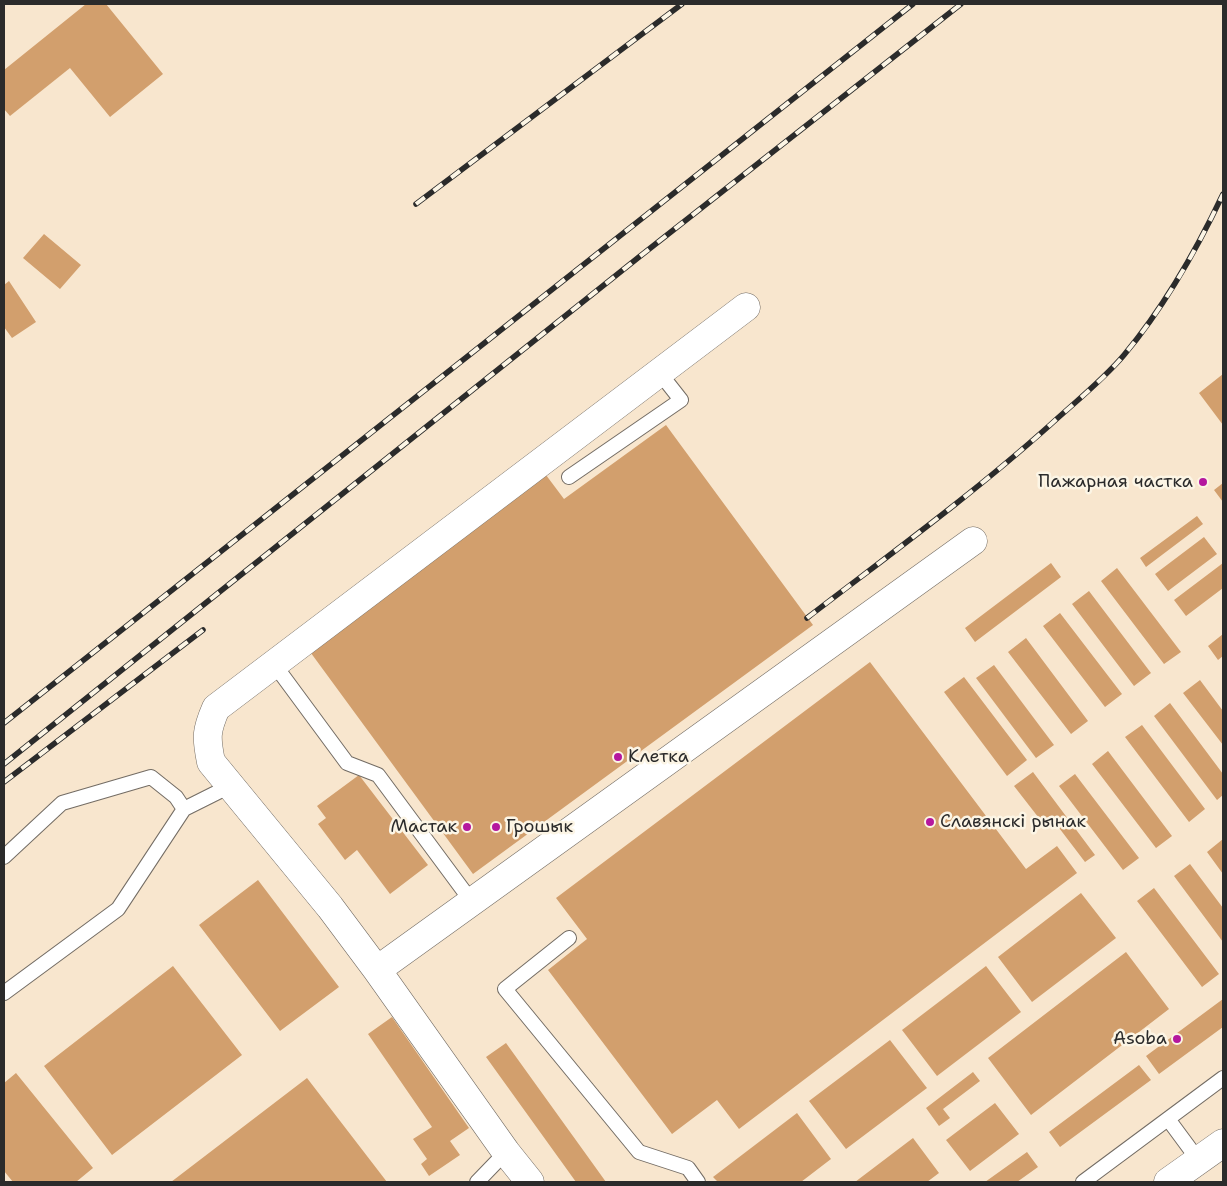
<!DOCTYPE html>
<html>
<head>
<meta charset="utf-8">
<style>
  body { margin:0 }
  #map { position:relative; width:1227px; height:1186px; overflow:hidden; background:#f8e6ce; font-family:"Shantell Sans",sans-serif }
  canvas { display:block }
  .frame { position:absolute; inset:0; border:5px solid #2b2b2b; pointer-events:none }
</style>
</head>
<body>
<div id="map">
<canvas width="1227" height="1186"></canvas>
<div class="frame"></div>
</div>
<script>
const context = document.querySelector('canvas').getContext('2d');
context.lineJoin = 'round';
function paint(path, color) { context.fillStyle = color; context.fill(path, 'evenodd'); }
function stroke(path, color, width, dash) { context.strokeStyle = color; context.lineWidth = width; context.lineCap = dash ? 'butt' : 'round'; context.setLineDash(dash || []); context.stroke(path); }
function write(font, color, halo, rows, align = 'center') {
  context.font = font + ' "Shantell Sans",sans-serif'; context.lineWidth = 5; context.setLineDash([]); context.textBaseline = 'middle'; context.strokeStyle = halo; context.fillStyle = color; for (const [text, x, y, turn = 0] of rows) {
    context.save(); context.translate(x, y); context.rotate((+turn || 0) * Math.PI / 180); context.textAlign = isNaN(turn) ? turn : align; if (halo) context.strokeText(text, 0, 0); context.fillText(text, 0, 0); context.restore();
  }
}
const building = new Path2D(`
  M86,4H106L163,74L110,117L70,68L10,116L4,109V70Z
  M44,234L81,265L60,289L23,258Z
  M9,281L36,322L12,338L4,327V285Z
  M1223,374V425L1199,393Z
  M666,425L813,625L473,874L308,649L546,475L564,499Z
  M1223,483V502L1214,490Z
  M1197,516L1203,524L1146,567L1140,558Z
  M1204,537L1217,554L1168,591L1155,574Z
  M1051,563L1061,577L975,642L965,628Z
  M1223,563V588L1186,616L1174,600Z
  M1117,568L1181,652L1164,664L1101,581Z
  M1089,591L1151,673L1134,686L1072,604Z
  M1060,613L1122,694L1105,707L1043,626Z
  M1223,634V656L1218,660L1208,646Z
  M1026,638L1088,721L1071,734L1008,652Z
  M870,662L1026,869L1057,846L1077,873L739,1129L717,1100L672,1134L548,970L587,939L556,898Z
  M994,665L1054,745L1036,758L976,678Z
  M964,677L1027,760L1007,776L944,692Z
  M1200,680L1223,711V745L1183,693Z
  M1170,703L1223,774V795L1217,800L1154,716Z
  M1142,725L1205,809L1189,822L1125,737Z
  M1108,751L1172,836L1156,848L1092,764Z
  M1033,772L1095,855L1085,862L1050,816L1042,822L1014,786Z
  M1075,774L1139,858L1123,870L1059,786Z
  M359,775L428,865L390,894L357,850L345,860L318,824L326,818L317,806Z
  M1223,839V874L1207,852Z
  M1190,864L1223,908V942L1174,876Z
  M258,880L339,987L280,1031L199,925Z
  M1154,888L1219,974L1202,987L1137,901Z
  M1081,893L1116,938L1032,1002L998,957Z
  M1126,952L1169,1009L1031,1115L988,1058Z
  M173,966L242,1055L112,1155L44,1066Z
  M986,966L1021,1012L937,1076L902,1030Z
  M1223,999V1027L1159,1074L1146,1056Z
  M392,1017L469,1128L450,1141L460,1155L429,1176L421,1164L427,1159L413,1139L432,1127L368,1034Z
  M890,1040L927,1088L846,1149L809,1101Z
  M506,1043L606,1182H576L486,1057Z
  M1139,1065L1151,1080L1060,1147L1049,1132Z
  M973,1072L980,1081L943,1109L950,1118L939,1126L926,1108Z
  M16,1073L93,1168L76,1182H13L4,1171V1083Z
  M307,1078L387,1182H171Z
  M995,1103L1019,1134L970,1171L946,1140Z
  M797,1113L831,1159L801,1182H718L713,1177Z
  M913,1138L939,1173L927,1182H855Z
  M1027,1152L1038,1167L1017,1182H985Z`);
const service = new Path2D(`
  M569,477L681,400L659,372
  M274,664L347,763L378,775L472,902
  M184,809L230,786
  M4,857L62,803L151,777L176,797L184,809L118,909L4,993
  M569,938L505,989L639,1152L688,1168L698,1182
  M1168,1119L1199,1161
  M477,1182L506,1152
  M1083,1182L1223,1078`);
const minor = new Path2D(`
  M377,970L330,907L211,762C206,737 206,731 216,708L746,307
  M530,1182L506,1152L377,970L973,541`);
const tertiary = new Path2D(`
  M1168,1182L1223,1143`);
const rail = new Path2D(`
  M416,204L682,4
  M807,618C889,555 973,494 1050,425C1074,403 1103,380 1124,355C1165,306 1196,251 1223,194
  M4,723L913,4
  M4,764L639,257L961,4
  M4,782L203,630`);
const markers = [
  [1203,482,5,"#b5179e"],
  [618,757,5,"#b5179e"],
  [930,822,5,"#b5179e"],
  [467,827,5,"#b5179e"],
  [496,827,5,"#b5179e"],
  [1177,1039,5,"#b5179e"]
];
const poiNames = [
  ["Пажарная частка",1193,482],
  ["Клетка",628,757,"left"],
  ["Славянскі рынак",940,822,"left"],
  ["Мастак",457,827],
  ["Грошык",506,827,"left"],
  ["Asoba",1167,1039]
];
paint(building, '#d29f6d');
stroke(service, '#736c64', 16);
stroke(minor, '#736c64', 29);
stroke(tertiary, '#736c64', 29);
stroke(service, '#fff', 14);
stroke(minor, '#fff', 28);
stroke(tertiary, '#fff', 28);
stroke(rail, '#2b2b2b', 5.5);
stroke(rail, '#fcf5e5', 4, [11]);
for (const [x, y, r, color] of markers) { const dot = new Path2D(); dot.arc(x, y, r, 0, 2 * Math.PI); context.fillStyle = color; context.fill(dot); stroke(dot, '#fcf5e5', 2); }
write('18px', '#2b2b2b', '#fcf5e5', poiNames, 'right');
</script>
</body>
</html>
